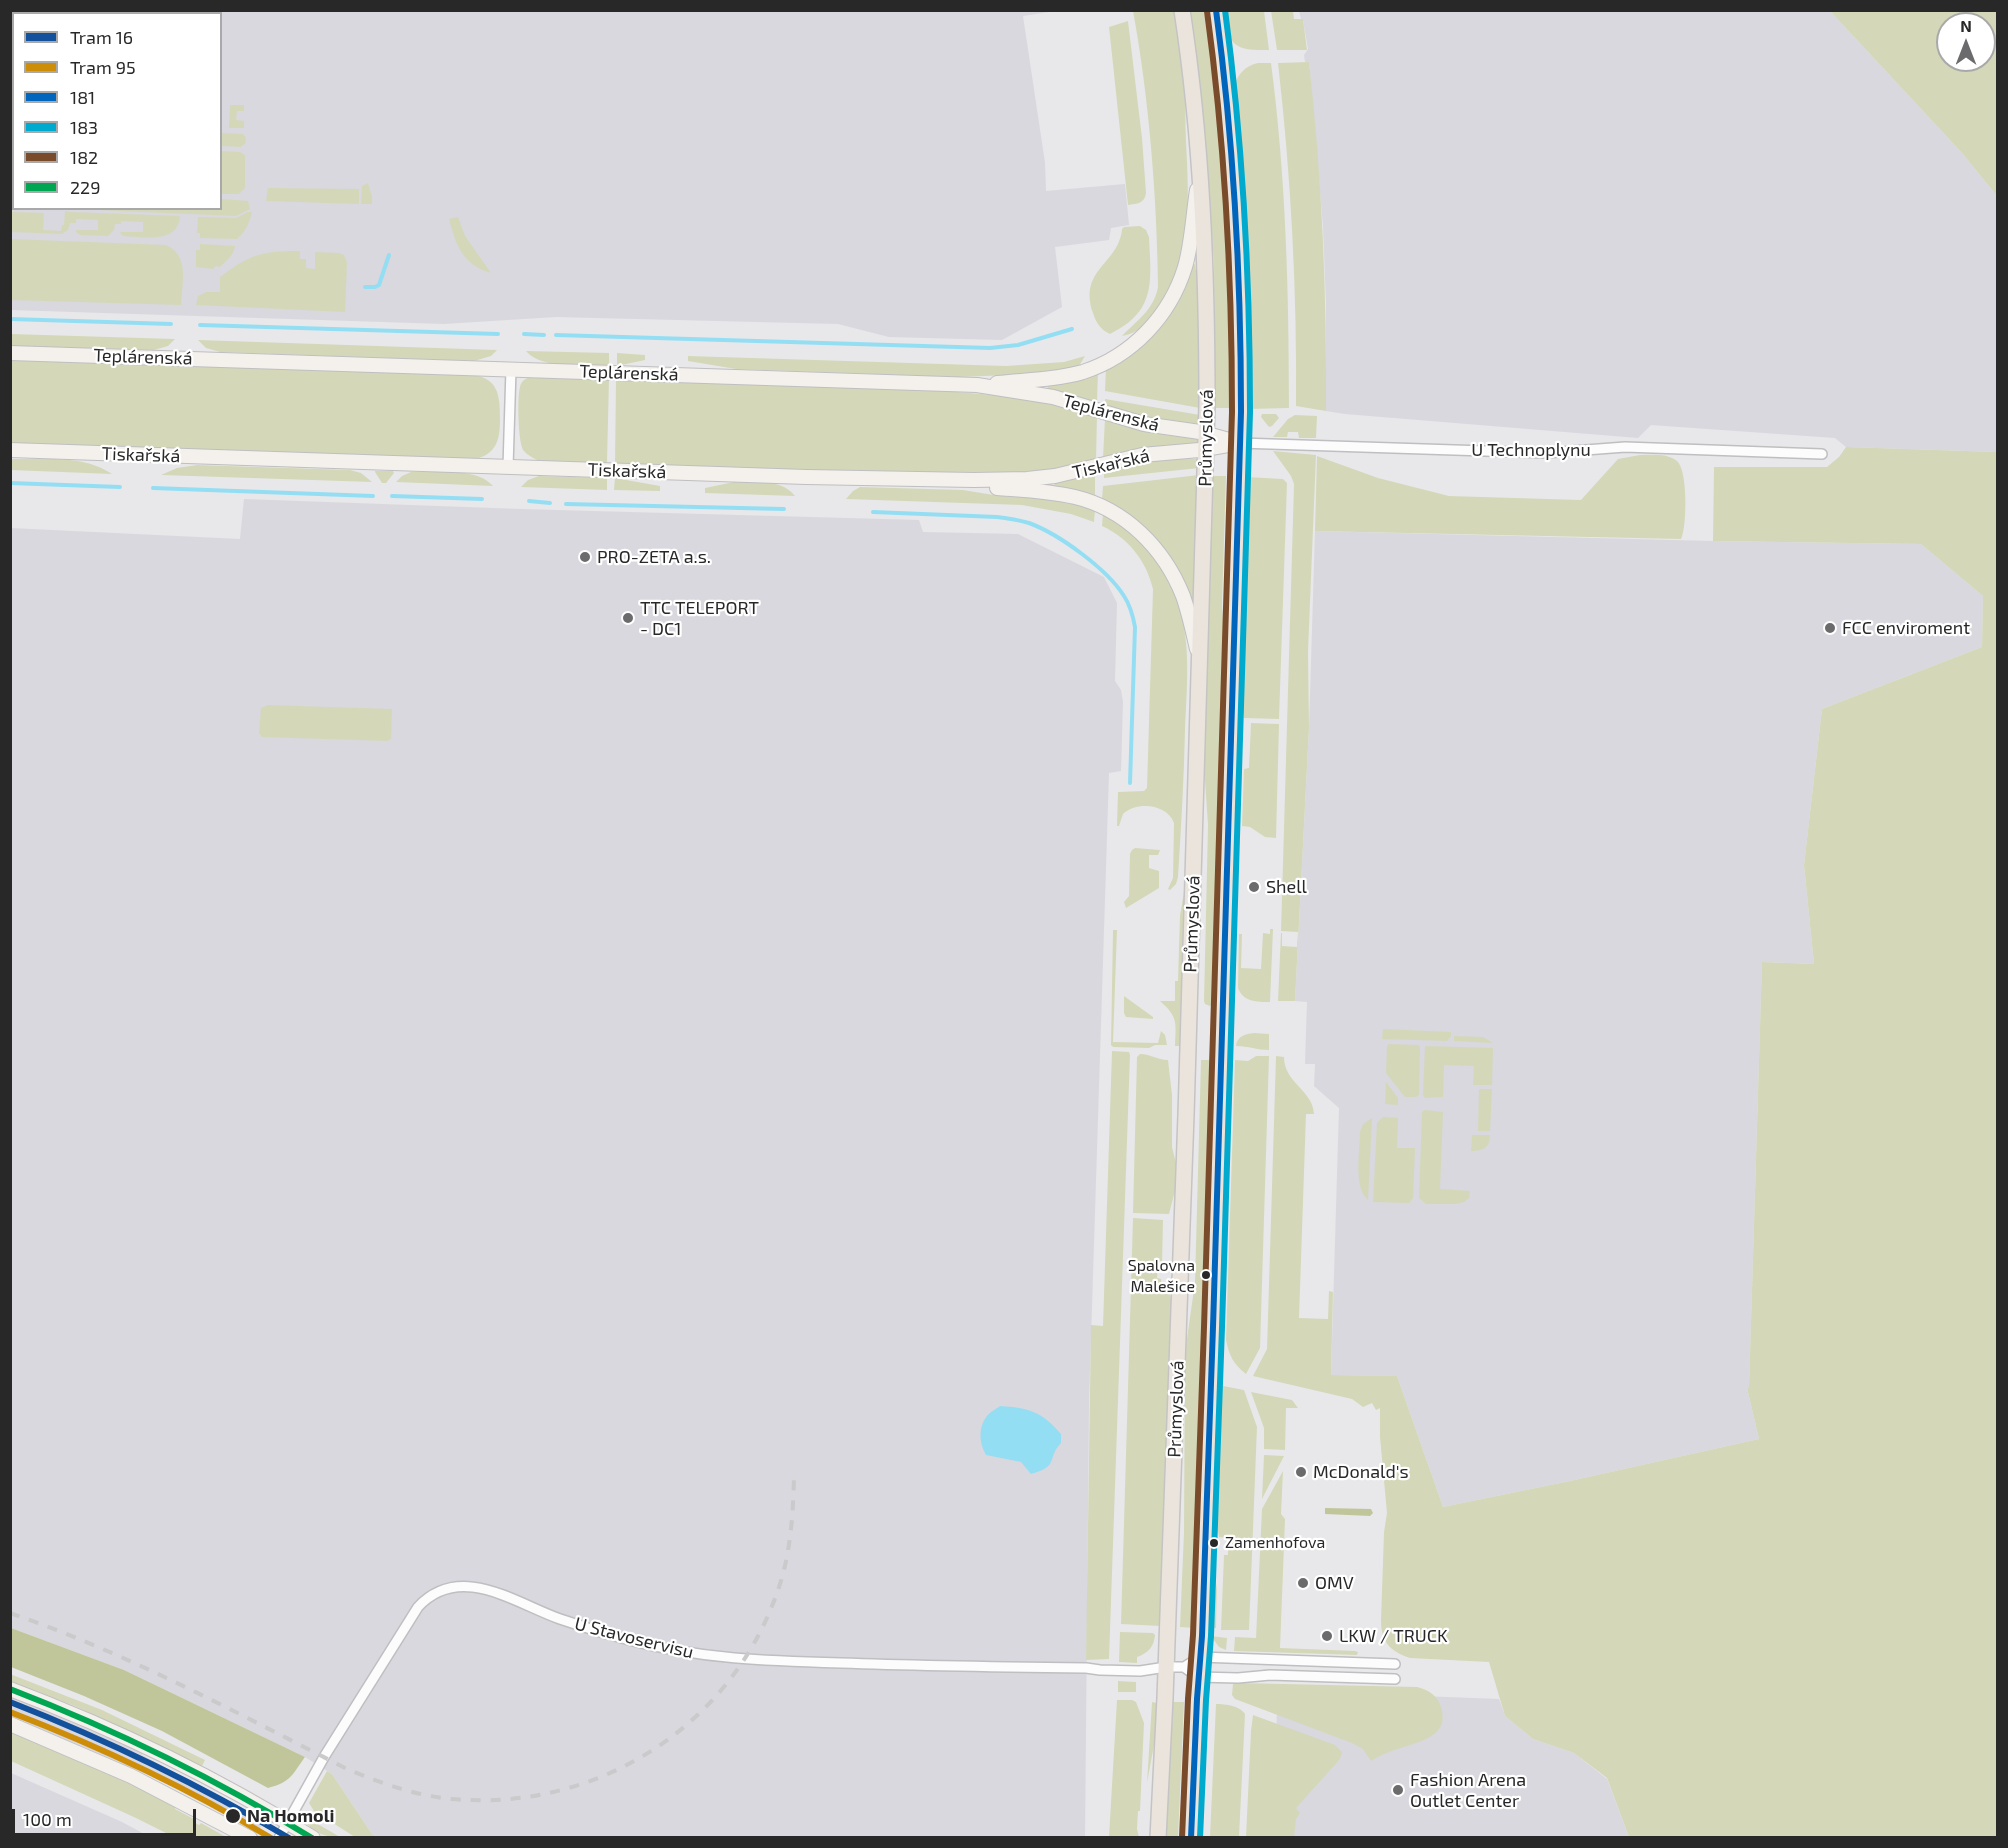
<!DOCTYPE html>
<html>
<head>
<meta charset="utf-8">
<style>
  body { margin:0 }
  #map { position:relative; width:2008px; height:1848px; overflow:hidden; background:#e8e8ea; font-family:"Exo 2",sans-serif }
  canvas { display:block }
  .frame { position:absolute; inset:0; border:12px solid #282829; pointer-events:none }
  .legend { position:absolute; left:12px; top:12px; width:210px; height:198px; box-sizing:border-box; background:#fff; border:2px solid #a9a9a9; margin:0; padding:8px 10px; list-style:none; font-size:18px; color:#282829 }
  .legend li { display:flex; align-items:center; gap:12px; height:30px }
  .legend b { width:30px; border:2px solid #a9a9a9 }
  .north { position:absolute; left:1936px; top:12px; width:60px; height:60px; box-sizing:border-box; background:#fff; border:2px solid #a9a9a9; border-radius:50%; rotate:0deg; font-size:16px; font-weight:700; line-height:24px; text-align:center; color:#282829 }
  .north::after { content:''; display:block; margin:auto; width:21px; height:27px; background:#6b6b6d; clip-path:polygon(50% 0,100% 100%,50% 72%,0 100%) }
  .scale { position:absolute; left:12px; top:1809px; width:184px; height:27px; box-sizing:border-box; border:3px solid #282829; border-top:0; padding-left:8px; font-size:18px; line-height:21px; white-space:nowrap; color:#282829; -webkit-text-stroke:4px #fff; paint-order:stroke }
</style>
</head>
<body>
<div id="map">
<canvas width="2008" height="1848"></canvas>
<div class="frame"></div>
<ul class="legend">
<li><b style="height:8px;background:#13519c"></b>Tram 16</li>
<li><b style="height:8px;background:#ce8d08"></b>Tram 95</li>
<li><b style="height:8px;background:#0065bd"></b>181</li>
<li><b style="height:8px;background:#00a9ce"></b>183</li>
<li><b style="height:8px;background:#7a4b2a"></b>182</li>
<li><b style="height:8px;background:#00a651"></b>229</li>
</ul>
<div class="north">N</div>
<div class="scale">100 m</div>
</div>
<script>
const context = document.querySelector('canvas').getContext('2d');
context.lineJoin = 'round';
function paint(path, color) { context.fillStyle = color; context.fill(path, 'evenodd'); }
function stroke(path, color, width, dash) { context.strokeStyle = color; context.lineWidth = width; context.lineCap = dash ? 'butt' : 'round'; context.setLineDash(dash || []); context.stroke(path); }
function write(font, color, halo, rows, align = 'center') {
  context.font = font + ' "Exo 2",sans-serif'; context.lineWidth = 4.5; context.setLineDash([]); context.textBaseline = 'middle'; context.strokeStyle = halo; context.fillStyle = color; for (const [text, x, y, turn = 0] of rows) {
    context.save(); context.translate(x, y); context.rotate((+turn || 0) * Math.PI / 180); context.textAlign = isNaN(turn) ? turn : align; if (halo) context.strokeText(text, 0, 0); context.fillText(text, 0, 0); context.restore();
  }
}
const built = new Path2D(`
  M11,11H1056L1023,16L1045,163L1046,191L1125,184L1129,225L1111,228L1109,240L1055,247L1062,307L1002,340L889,337L838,324L556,317L444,324L11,310ZM14,14H220V208H14Z
  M1299,11H1830L1962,153L1997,196V452L1846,447L1835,438L1651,425L1638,438L1345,414L1326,411V304L1323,227L1309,62H1305L1304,55L1308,49L1303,20L1301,19Z
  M244,499L521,509L919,520L923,532L1018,534L1104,577L1117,603L1115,681L1121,690L1123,702L1121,771L1109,773L1089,1400L1085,1837H377L372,1834L332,1774L305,1757L124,1670L11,1628L10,528L240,539Z
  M1315,531L1713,541L1921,544L1983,596L1982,647L1822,709L1804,865L1814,964L1762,962L1749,1387L1747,1388L1759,1439L1570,1481L1443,1507L1397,1376L1331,1375L1339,1108L1314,1086L1315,1064H1305L1307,1002L1295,1001L1309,728Z
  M10,1696L143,1753L142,1755L263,1819L265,1816V1819L258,1832H255L256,1830L153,1775L136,1767L135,1769L11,1716Z
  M1420,1696L1499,1699L1505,1716L1533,1739L1574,1753L1607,1779L1629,1837L1275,1838L1277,1698Z
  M11,1773L122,1822L150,1837H11Z`);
const green = new Path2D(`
  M1133,11H1174C1178,36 1182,62 1185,87C1186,106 1185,124 1186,142C1189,203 1193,256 1157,309C1148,323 1139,333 1122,336C1136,321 1154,310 1158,287C1157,198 1149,98 1133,11Z
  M1189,11H1208C1228,142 1233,275 1234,408H1215L1214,262L1206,160Z
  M1223,11H1264L1269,50C1233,51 1229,45 1223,11Z
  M1271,11H1293L1294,19H1303L1307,50H1277Z
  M1830,11H1997V196L1962,153ZM1948,24H1984V60H1948Z
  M1128,21L1142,138L1146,193C1145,203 1137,204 1128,205L1109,27Z
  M1309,62C1322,178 1327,294 1326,411L1296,406C1297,291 1291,177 1278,63Z
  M1258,63H1271C1286,177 1289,293 1289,408L1248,409L1246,248L1234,88C1237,74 1245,66 1258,63Z
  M230,105H244V111H237L236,120L244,121V128H229Z
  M221,133L243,134L246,138L245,144L240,147L221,146Z
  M221,151L240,152L245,155V188L239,194H221Z
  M368,183L372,197V204H361L362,186Z
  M268,188L359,189V204L266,201Z
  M221,199L248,201L250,209L236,216L73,209L220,208Z
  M65,211L70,212L180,216C178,244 144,237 124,236L121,234L120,232H143V222L121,221V224H115L114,230L108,236L80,235L76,232V230H98V220L76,219V223H70L68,230L62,234L11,232V212L44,213L43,230L61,231L62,225H64Z
  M248,212H252C249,224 246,231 237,239L200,238V233H197L198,217L236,218Z
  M458,217L465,236L491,273C463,265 456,246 449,219Z
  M1140,226L1146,230L1149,237C1151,281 1157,311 1110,334C1101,330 1096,323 1093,313C1078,269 1119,264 1122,229L1124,227Z
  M11,239L166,245C190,256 182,283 181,305L11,300Z
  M200,244L235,246C234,255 227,260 220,267L216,266L213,269L196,267V250H200Z
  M300,251V259H306V268L315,269V252L339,253L344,255L347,263L345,312L196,305L198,296L206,292H220V277C251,254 261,251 300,251Z
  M1195,264L1200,299V408L1105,391L1106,368L1164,322L1182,293L1191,266Z
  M11,334L175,339L168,346L154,350L11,346Z
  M198,340L497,350L491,356L474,361L220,352L206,348Z
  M526,351L609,353V365C586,365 542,370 526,351Z
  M617,353L645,355V360L617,366Z
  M688,356L1006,366L1064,362L1085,356L1079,366L1036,374L958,377L736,369L688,361Z
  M11,360L473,375C499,379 500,396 500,419C500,439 497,454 475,459L11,443Z
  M1098,372L1097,403L1048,389L1047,385Z
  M530,377L609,380L607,463L539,461C533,458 527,455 523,450C518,442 517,396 520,387C521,381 525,379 530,377Z
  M616,380C697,383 777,385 858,388C938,391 1020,391 1097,415L1096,460L1047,471L944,475L615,463Z
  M1105,399L1200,415L1199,424C1167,427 1134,415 1105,405Z
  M1262,414H1276L1279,418L1272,426L1269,427L1261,417Z
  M1295,415L1317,416L1316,438H1299L1298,432H1288L1287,437H1273L1288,419Z
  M1105,418L1196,438L1199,439V443L1103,458Z
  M1846,447L1997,452V1837H1629L1607,1778L1574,1753L1533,1739L1505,1716L1489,1662L1410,1658C1389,1651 1381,1641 1381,1620L1384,1532L1387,1513L1380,1437V1408L1376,1410L1372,1403L1363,1407L1352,1399L1253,1376L1267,1349L1276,1056L1284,1057C1284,1083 1313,1090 1314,1114H1306L1299,1318L1328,1319L1329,1291L1333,1292L1331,1375L1397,1376L1443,1507L1570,1481L1759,1439L1747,1388L1749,1387L1762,962L1814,964L1804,865L1822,709L1982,647L1983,596L1921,544L1713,541L1714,467H1827L1839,457Z
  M1273,451L1316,455L1308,652L1309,728L1295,1001H1278L1281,933H1282V946L1297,947L1298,932L1281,931L1294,484L1291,476Z
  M1640,455C1652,455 1667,453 1677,461C1688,470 1687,528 1681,539L1315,531L1317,456L1378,478L1449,496L1581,500L1618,459Z
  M1180,458L1198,459L1199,468L1104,478V470L1151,460Z
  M11,459C43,460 84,454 112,474L11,470Z
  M197,465L350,470L361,473L372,482L161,475L177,468Z
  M375,471H393L394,473L386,483H382L375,472Z
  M411,472C434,472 478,467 493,486L396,482L402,476Z
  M1095,473V496L1054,486L1055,482Z
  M1199,475L1194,598L1192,601C1186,589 1182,577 1175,566C1158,536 1132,515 1102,499L1103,486Z
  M539,476L607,478V490L521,487L528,480Z
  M1213,476H1226L1222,604L1226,668L1216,995L1215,1001L1210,1006L1205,1004L1204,1001L1208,825L1204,766Z
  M1247,477L1283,479L1287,483L1279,719L1244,718L1240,696Z
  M615,478L660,486V491L614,490Z
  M734,482C754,483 781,478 795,496L705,493V488Z
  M860,487L963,490L1000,496L1045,498L1069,502L1095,509L1094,522L1071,514L1022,505L846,499L853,491Z
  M1103,513C1132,532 1156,552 1171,585C1193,630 1187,682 1185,730C1184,779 1181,828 1178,877L1176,884L1170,890L1168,889L1173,878L1174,823C1167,804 1137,801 1123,814L1119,826H1117L1118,792L1144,791L1147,788L1153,589C1146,560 1128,538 1102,526Z
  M268,705L392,709L391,739L387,741L262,737L259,733L261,708Z
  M1251,723L1279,724L1276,838L1265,837L1250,827L1242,826L1244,769L1249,768Z
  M1135,848L1160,850L1158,855H1149V868L1159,871V888L1126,908L1124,902L1129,896L1130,854L1132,850Z
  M1184,892H1185L1180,1046H1175C1176,1022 1178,1017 1160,1001H1175V981H1178L1180,916Z
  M1270,929H1273L1270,1002C1257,1002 1243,1002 1238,988L1239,934H1242L1241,968L1261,969L1263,933L1270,934Z
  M1113,930H1117L1113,1042L1158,1043L1161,1031L1165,1035L1167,1045H1155L1149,1048L1113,1047L1111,1045Z
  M1124,996L1153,1017V1019L1126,1017L1124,1013Z
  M1383,1029L1451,1032V1036L1447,1041L1382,1039Z
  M1254,1033L1269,1034V1050C1257,1050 1248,1046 1236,1046C1237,1036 1245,1034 1254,1033Z
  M1454,1036L1483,1037L1493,1043L1454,1041Z
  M1389,1044L1418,1045L1420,1047L1419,1095L1416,1097H1405L1386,1073L1387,1046Z
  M1425,1046L1493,1048L1492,1085H1473L1474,1066L1444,1065L1443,1097L1425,1098L1423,1095Z
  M1112,1051L1129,1052L1130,1055L1109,1659L1086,1660L1091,1325L1103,1326Z
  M1140,1054C1151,1054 1157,1060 1168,1060L1172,1095V1147L1177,1167L1176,1187L1169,1214L1133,1213L1137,1057Z
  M1256,1056H1269L1260,1348L1246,1374C1233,1364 1229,1355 1226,1340L1235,1060L1248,1061Z
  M1201,1060H1213L1195,1628L1180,1627L1184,1532L1185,1353L1195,1282Z
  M1386,1082L1398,1098V1105L1385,1104Z
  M1479,1089H1492L1490,1131H1478Z
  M1425,1110L1443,1112L1440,1189L1470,1191L1469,1198L1464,1202L1456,1204H1426L1419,1198L1422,1112Z
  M1383,1117L1398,1118L1397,1148H1415L1413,1198L1409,1203L1373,1202L1377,1123Z
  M1372,1118L1368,1200C1353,1187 1360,1151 1360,1132L1363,1124Z
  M1472,1135H1490C1490,1148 1483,1151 1471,1151Z
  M1133,1218L1163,1220L1162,1266H1158L1157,1278L1161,1279V1283H1166L1172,1302L1161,1626L1121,1624Z
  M1218,1385L1244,1390L1257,1427L1249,1630H1221L1224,1555H1228V1538L1219,1537L1214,1509Z
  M1251,1392L1292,1400L1298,1408H1286L1285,1450L1264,1449V1428Z
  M1264,1455L1284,1456L1262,1499Z
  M1283,1471L1281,1514L1285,1519L1280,1648L1355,1651L1358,1652L1357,1655L1234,1651L1235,1637L1256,1638L1262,1509Z
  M1217,1583L1216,1628H1210Z
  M1120,1632L1153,1633L1155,1635C1154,1647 1148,1653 1137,1657V1663L1119,1662Z
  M1211,1636L1227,1638L1226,1650L1219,1647Z
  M10,1674L102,1710L205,1760L202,1766L75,1706L11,1681Z
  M1118,1681L1136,1682V1692H1118Z
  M1239,1683L1417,1687C1429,1690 1437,1695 1441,1707C1450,1736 1421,1741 1401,1748C1390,1751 1380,1755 1371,1761L1363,1749L1352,1743L1235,1699L1232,1695L1233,1684Z
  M1117,1700H1132L1136,1702L1144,1723L1140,1811H1138L1137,1829L1139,1837H1109Z
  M1152,1702L1157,1703L1156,1734L1147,1783Z
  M1172,1702H1184L1178,1837L1165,1838Z
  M1216,1704C1226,1704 1240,1706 1245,1714L1239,1837H1210Z
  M1253,1715L1335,1745L1342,1752L1340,1759L1296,1808L1300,1813L1296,1819L1294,1837H1246L1251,1731Z
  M11,1732C67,1754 122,1779 176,1806L175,1809L196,1820L195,1823L199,1825L201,1823L226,1837H174L136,1818L11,1761Z
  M327,1771L332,1774L372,1834L377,1837H355L314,1811L309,1803Z
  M304,1816L340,1837C326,1838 307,1831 304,1816Z`);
const forest = new Path2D(`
  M1325,1508L1371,1509L1373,1513L1370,1516L1325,1514Z
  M11,1628L124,1670L305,1757C292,1775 291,1782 268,1788L162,1731L84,1696L11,1667Z`);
const water = new Path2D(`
  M1000,1406C1029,1408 1041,1411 1061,1434V1443C1046,1459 1060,1466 1031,1474L1021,1462L986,1455C979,1443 978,1427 987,1416C990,1412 996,1409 1000,1406Z`);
const stream = new Path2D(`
  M10,138H14
  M365,287H375L379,285L389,255
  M10,319L171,324
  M200,325L498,334
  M524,334L544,335
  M556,335L990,348L1018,345L1072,329
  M10,483L120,487
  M153,488L373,496
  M392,496L482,499
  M529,501L550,503
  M566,504L784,509
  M873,512L997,517C1008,518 1018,520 1029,523C1059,534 1107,569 1124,596C1130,605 1133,616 1135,627L1130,783`);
const street = new Path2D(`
  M1240,443L1546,453L1625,447L1822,454
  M508,467L511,369
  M1184,1667L1200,1657L1395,1664
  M279,1838L324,1757L418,1607C460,1562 515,1603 560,1619C583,1627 606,1634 629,1640C699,1659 769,1661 841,1663C922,1666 1004,1667 1086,1668L1100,1670L1140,1671L1166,1667H1184L1198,1677L1238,1678L1270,1675L1395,1679`);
const secondary = new Path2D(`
  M10,353L977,385L1053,397L1144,424L1200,432L1240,443
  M997,383C1025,380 1056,380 1083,372C1132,356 1170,316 1185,267C1192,243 1193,215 1197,190
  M10,450L806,477L974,480L1027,479L1055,476L1142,455L1199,450L1234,444
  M997,488C1022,490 1049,491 1075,497C1125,509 1164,548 1183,596C1189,613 1193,632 1197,649
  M10,1689C116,1729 217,1778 313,1838
  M10,1724L131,1776L250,1838`);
const primary = new Path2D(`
  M1158,1838L1165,1698L1186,1115L1207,404C1207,272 1202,141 1182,10
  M1191,1838L1197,1699L1202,1636L1213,1327L1241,412C1242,278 1236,144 1216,10`);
const rail = new Path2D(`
  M10,1613C127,1653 237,1713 347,1769C381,1783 416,1796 452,1799C598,1812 735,1725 780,1584C791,1549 793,1514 794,1477`);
const bus1 = new Path2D(`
  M1191,1838L1197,1699L1202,1636L1213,1327L1241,412C1241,277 1234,144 1216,10`);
const bus2 = new Path2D(`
  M1200,1838L1206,1700L1211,1636L1222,1327L1250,412C1250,277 1243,144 1225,10`);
const bus3 = new Path2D(`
  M1182,1838L1188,1699L1193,1635L1204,1327L1232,412C1232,277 1225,144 1207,11`);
const bus4 = new Path2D(`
  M10,1689C116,1730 216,1779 312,1838`);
const tram1 = new Path2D(`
  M10,1702C107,1740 200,1785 289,1838`);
const tram2 = new Path2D(`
  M10,1712C101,1747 188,1788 271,1838`);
const markers = [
  [585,557,6,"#6b6b6d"],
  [628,618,6,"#6b6b6d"],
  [1830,628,6,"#6b6b6d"],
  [1254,887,6,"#6b6b6d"],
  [1206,1275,5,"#282829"],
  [1301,1472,6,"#6b6b6d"],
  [1214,1543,5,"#282829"],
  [1303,1583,6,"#6b6b6d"],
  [1327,1636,6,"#6b6b6d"],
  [1398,1790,6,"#6b6b6d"],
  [233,1816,8,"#282829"]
];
const busNames = [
  ["Spalovna",1195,1266],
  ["Malešice",1195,1287],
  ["Zamenhofova",1225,1543,"left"]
];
const streetNames = [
  ["Teplárenská",143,357,2],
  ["Teplárenská",629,373,2],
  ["Teplárenská",1111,413,15],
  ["Průmyslová",1206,438,-89],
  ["U Technoplynu",1531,450],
  ["Tiskařská",141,455,2],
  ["Tiskařská",1111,464,-13],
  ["Tiskařská",627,471,2],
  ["Průmyslová",1192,924,-88],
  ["Průmyslová",1176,1409,-88],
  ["U Stavoservisu",634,1638,14]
];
const poiNames = [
  ["PRO-ZETA a.s.",597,557],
  ["TTC TELEPORT",640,608],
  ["- DC1",640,629],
  ["FCC enviroment",1842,628],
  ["Shell",1266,887],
  ["McDonald's",1313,1472],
  ["OMV",1315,1583],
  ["LKW / TRUCK",1339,1636],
  ["Fashion Arena",1410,1780],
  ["Outlet Center",1410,1801]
];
const stopNames = [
  ["Na Homoli",247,1816]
];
paint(built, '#d8d8de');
paint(green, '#d4d8b9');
paint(forest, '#c1c69a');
paint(water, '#94def4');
stroke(stream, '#94def4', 4);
stroke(street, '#bfbfc1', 12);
stroke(secondary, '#bfbfc1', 16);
stroke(primary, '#c4c4c5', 18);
stroke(street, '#fcfcfc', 9);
stroke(secondary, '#f4f0ec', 14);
stroke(primary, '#ebe4dc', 15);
stroke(rail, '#cacacb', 4, [10, 10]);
stroke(bus1, '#0065bd', 6);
stroke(bus2, '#00a9ce', 6);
stroke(bus3, '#7a4b2a', 6);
stroke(bus4, '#00a651', 6);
stroke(tram1, '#13519c', 6);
stroke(tram2, '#ce8d08', 6);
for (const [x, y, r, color] of markers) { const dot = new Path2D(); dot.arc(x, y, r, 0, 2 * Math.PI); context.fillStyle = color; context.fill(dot); stroke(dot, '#fff', 2); }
write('16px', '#282829', '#fff', busNames, 'right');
write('18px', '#282829', '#fff', streetNames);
write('18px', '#282829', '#fff', poiNames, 'left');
write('bold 18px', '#282829', '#fff', stopNames, 'left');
</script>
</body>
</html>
